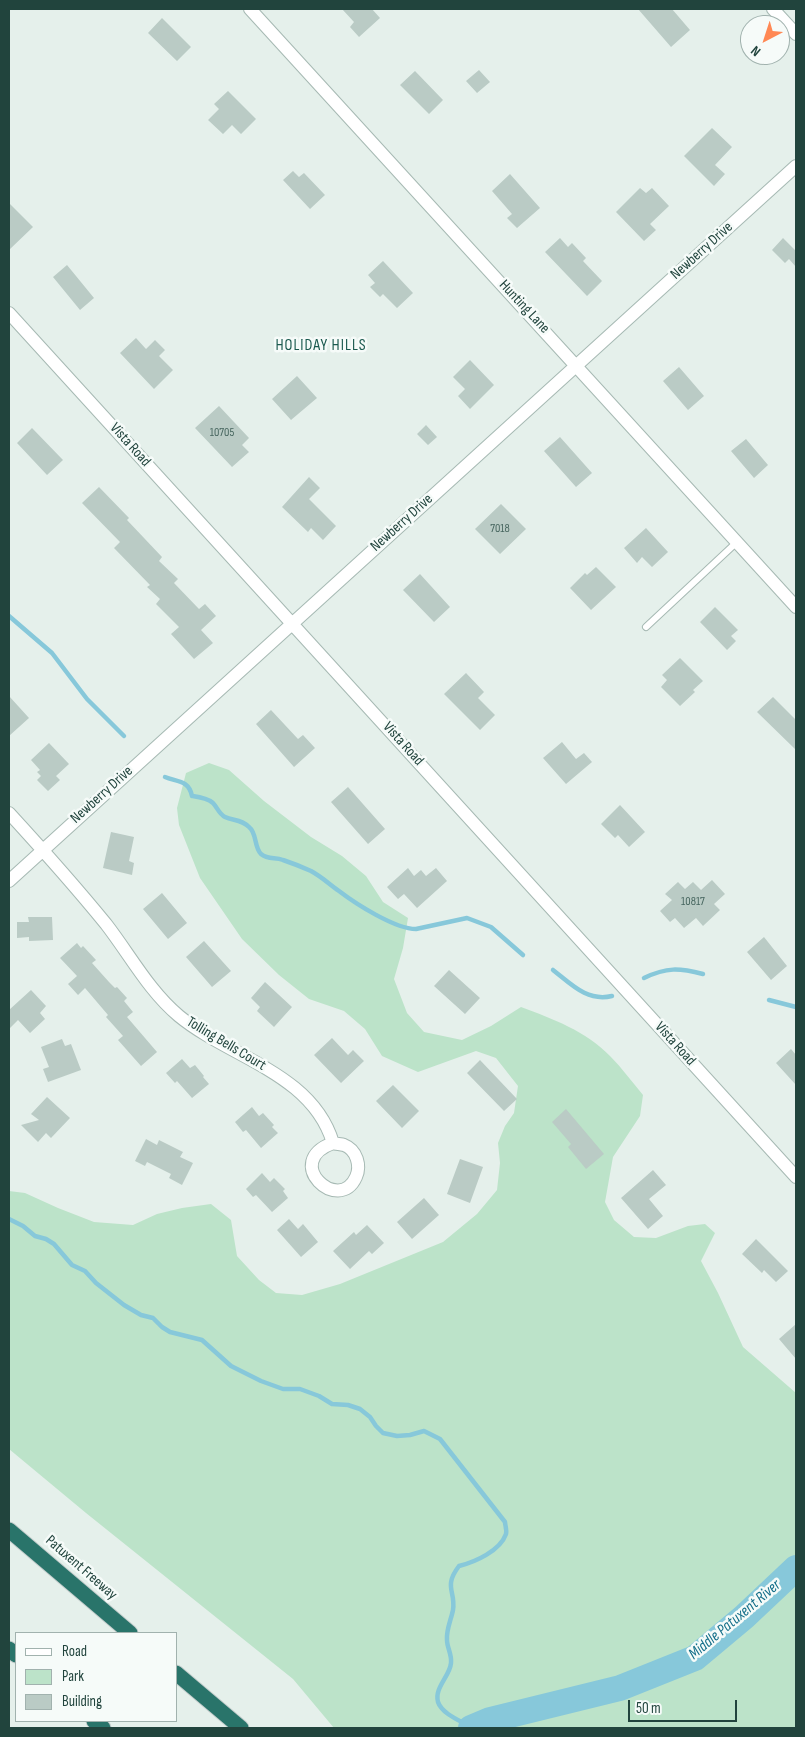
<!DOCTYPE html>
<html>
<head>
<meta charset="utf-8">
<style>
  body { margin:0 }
  #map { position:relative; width:805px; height:1737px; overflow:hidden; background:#e5f0eb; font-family:"Sofia Sans Condensed",sans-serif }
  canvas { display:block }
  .frame { position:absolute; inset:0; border:10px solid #21443d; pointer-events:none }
  .legend { position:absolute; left:15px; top:1632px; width:162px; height:90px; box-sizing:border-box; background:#f6fbf9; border:1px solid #a1b2ae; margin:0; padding:6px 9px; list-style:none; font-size:15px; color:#21443d }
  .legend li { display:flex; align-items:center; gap:10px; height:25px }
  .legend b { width:25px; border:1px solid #a1b2ae }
  .north { position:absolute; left:740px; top:15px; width:50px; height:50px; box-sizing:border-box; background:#f6fbf9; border:1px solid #a1b2ae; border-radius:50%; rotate:220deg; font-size:14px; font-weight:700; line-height:20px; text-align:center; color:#21443d }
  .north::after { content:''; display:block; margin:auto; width:18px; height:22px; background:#ff8854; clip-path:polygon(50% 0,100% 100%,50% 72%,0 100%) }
  .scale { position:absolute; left:628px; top:1700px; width:109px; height:22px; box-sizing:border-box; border:2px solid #21443d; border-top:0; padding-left:6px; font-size:15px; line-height:18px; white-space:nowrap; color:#21443d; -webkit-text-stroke:4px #f6fbf9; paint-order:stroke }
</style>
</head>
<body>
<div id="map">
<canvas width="805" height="1737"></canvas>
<div class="frame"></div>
<ul class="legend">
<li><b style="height:6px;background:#fff"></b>Road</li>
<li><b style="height:14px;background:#bce3c9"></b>Park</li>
<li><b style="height:14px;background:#bacbc5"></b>Building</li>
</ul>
<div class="north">N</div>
<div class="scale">50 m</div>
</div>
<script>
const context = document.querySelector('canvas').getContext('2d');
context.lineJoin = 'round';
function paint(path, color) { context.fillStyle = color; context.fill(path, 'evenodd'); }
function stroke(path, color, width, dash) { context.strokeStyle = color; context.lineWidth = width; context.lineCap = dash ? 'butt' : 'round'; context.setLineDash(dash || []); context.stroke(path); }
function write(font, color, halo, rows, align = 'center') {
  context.font = font + ' "Sofia Sans Condensed",sans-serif'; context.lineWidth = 5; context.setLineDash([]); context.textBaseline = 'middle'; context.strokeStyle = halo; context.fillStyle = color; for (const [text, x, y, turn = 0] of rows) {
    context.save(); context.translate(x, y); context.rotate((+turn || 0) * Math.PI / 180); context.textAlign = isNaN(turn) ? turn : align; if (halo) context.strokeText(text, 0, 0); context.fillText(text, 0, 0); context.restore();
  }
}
const green = new Path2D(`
  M209,763L229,770L264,801L311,837L342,856L366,876L383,902L408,918L403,948L394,979L407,1013L424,1032L462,1040L491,1026L521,1007C553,1019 586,1031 610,1056C622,1068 632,1082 643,1095L640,1116L613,1157L605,1202L614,1220L634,1237L656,1238L688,1226L705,1224L715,1233L701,1261L718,1293L743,1347L796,1393V1728H334L293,1679L86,1513L9,1449V1191L25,1193L58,1208L94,1222L133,1225L157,1214L182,1208L211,1204L231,1220L237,1256L259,1280L276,1293L302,1295L340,1284L443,1242L477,1214L497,1190L500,1163L498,1143L505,1126L514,1113L518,1086L496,1058L476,1051L418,1072L382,1056L365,1029L344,1011L309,999L279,975L242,939L200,878L179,825L177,808L186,773Z`);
const stream = new Path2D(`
  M9,616L52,653L87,699L124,736
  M165,777C177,782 189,780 192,796C199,797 207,798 213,803C217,807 219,814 225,817C233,821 241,819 249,827C257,833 254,847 261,854C268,860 275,857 283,860C292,863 302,867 311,871C322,877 329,884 339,891C356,904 395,929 416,929L467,918L491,927L523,955
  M553,970C571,984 587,1002 612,996
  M644,978C667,967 679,968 703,974
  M769,1000L796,1007
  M9,1219L23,1226L35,1236L46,1239L54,1244L72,1265L85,1271L96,1283L124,1305L141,1315L153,1318L162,1327L170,1332L202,1340L231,1366L261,1381L283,1389H300L319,1396L332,1404L348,1405L360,1409L370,1417L376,1426L383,1433L397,1436L410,1435L424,1431L440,1439L505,1522C505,1525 507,1530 506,1534C500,1551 475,1562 459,1566C443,1587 456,1591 453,1610C451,1620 446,1630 447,1640C447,1648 452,1654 451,1663C450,1676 434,1688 438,1702C442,1714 461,1721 471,1727`);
const river = new Path2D(`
  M471,1728L490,1720L620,1688L695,1658L744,1617L796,1568`);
const building = new Path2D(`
  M342,9H372L380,18L359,37L350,27L354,22Z
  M638,9H672L690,30L671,47Z
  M162,18L191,47L177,61L148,33Z
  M479,70L490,82L477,93L466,81Z
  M415,71L443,100L429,114L400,85Z
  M228,91L256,119L241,134L232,125L223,134L208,120L219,109L214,104Z
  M712,128L732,147L715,165L725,174L714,186L684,156Z
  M293,171L299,177L304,173L325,195L310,209L283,180Z
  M510,174L540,208L517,228L507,218L512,214L492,191Z
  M640,188L646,193L652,188L669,206L650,224L656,230L644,241L616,212Z
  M9,203L33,227L9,250Z
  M560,238L568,247L572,243L586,258L583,261L602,281L587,296L545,252Z
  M783,238L796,251V267L789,259L785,263L772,250Z
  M383,261L413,293L397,308L383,294L380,297L370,287L375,283L368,275Z
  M67,265L94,298L80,310L53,277Z
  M136,338L146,349L155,340L165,350L159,356L173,370L154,389L120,353Z
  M470,360L494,385L470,409L458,396L465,389L453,377Z
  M679,367L704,396L688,410L663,381Z
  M297,376L317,398L291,420L272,399Z
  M219,406L249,438L242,445L249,452L232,467L195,428Z
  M426,425L437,437L428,445L417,434Z
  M32,428L63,460L47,475L17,443Z
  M560,437L592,473L576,487L544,451Z
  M746,439L768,465L754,478L731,451Z
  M309,477L320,488L309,499L336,526L323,540L311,528L308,532L282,507Z
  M99,487L129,518L127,520L162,557L159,561L178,579L174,583L199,609L205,604L216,616L201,630L213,643L194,659L171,634L179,627L156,604L160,599L147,587L150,585L114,548L120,542L82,503Z
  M501,504L526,529L500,554L475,529Z
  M646,528L668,552L652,567L642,557L637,563L624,548Z
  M596,567L616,587L591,610L570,588L585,573L587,575Z
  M420,574L450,607L434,622L403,590Z
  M715,607L738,630L731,636L736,641L727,650L700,622Z
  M680,658L703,681L693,690L695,692L680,706L661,687L667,680L662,675Z
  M466,673L484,692L478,698L495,715L480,730L444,694Z
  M9,696L29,718L9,736Z
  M773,697L796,720V750L757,712Z
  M271,710L298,739L303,735L315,748L294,767L256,724Z
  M562,742L576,759L584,753L592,762L566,784L543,758Z
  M49,743L69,764L56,776L60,780L48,791L37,780L41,776L37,772L40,770L31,760Z
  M348,787L385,829L368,844L331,802Z
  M620,805L645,832L629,847L618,835L615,838L601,824Z
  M111,832L134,837L129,861L134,863L132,875L103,868Z
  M408,868L414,876L421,870L426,876L436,868L447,881L417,908L404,894L398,899L387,887Z
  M712,880L725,894L714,904L720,910L703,926L696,918L684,928L675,918L670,922L660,911L672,900L665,894L678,882L685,889L693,882L701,890Z
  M162,893L187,923L168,939L143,909Z
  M28,917H52L53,940L29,941V937L17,938V922H29Z
  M764,937L787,966L771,980L747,952Z
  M204,941L231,971L212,987L186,957Z
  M77,943L81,948L83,946L96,960L92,963L109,982L115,988L117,987L127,998L124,1001L133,1012L127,1017L157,1052L141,1066L118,1040L123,1036L106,1017L108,1015L85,988L78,995L68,984L77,976L60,958Z
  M449,970L480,998L465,1014L434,986Z
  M265,982L292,1007L274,1027L257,1011L260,1007L251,998Z
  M31,990L46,1006L40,1013L45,1019L30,1033L18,1020L9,1029V1010Z
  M332,1038L348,1055L353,1050L364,1061L341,1083L314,1055Z
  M62,1039L65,1046L71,1044L81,1070L48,1082L43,1069L49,1067L41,1047Z
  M791,1049L796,1055V1085L776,1063Z
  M182,1059L190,1068L195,1065L204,1076L203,1077L209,1084L192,1098L177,1081L175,1083L166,1073Z
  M480,1060L517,1099L504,1111L467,1073Z
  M393,1085L419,1111L402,1128L376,1101Z
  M47,1097L70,1118L51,1138L46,1133L38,1142L21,1125L39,1120L31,1114Z
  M252,1107L259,1116L263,1113L274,1125L272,1127L278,1133L261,1148L246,1130L243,1132L235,1122Z
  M566,1109L604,1154L586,1169L568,1147L571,1144L552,1122Z
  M146,1139L157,1145L159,1140L183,1152L180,1157L193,1163L182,1185L169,1178L171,1174L147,1162L145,1166L135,1161Z
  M460,1159L483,1167L470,1203L447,1194Z
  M653,1170L666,1185L649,1199L663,1216L648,1229L621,1198Z
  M262,1173L270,1182L274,1178L285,1189L283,1191L288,1198L272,1212L256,1195L253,1197L246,1189Z
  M424,1198L439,1215L412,1239L397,1222Z
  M289,1219L298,1229L303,1224L318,1242L301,1257L277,1230Z
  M367,1225L384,1243L372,1254L369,1251L350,1269L333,1251L354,1232L356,1235Z
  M756,1239L788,1271L776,1282L764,1270L762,1273L742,1254Z
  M796,1324V1359L779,1339Z`);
const lane = new Path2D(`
  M646,627L737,542`);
const street = new Path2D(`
  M250,9L796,607
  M773,9L796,34
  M9,313L796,1177
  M9,813C42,849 75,886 106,924C130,955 149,991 179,1016C230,1058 312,1073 333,1143C281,1162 339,1215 356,1177C361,1166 357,1150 344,1145C341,1144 336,1144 333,1143
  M9,881L796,166`);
const highway = new Path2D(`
  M9,1530L130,1633
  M9,1649L16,1655
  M176,1673L241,1728
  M94,1721L103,1728`);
const numberNames = [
  ["10705",222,433],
  ["7018",500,529],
  ["10817",693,902]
];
const streetNames = [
  ["Newberry Drive",702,251,-42],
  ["Hunting Lane",524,307,47],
  ["Vista Road",130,445,48],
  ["Newberry Drive",402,523,-42],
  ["Vista Road",403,744,48],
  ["Newberry Drive",102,795,-42],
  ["Tolling Bells Court",226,1044,31],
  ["Vista Road",675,1044,48],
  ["Patuxent Freeway",81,1568,41]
];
const neighbourhoodNames = [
  ["HOLIDAY HILLS",321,346]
];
const waterNames = [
  ["Middle Patuxent River",735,1620,-40]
];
paint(green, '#bce3c9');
stroke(stream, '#87c8da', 4.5);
stroke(river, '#87c8da', 26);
paint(building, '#bacbc5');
stroke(lane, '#a6b9b3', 8);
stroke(street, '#a6b9b3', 14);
stroke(highway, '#c5cecd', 17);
stroke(lane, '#fff', 6);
stroke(street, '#fff', 12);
stroke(highway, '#29746a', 15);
write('12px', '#47665f', null, numberNames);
write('15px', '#21443d', '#f6fbf9', streetNames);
context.letterSpacing = '1px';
write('16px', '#1a594e', '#f6fbf9', neighbourhoodNames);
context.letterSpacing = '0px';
write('italic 16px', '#136e89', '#f6fbf9', waterNames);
</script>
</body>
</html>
